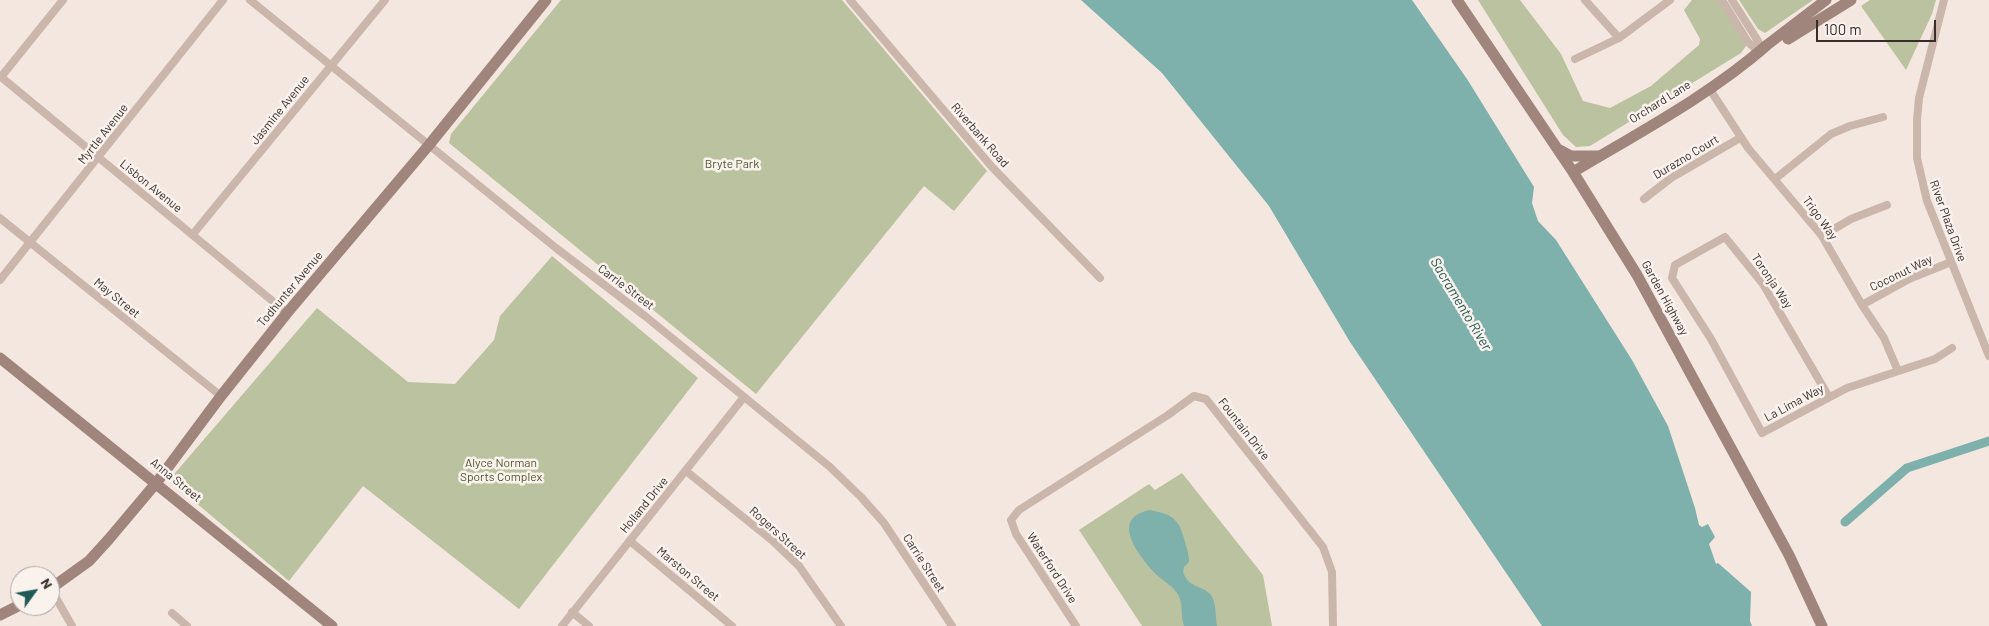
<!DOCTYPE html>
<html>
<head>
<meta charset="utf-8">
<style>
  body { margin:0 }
  #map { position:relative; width:1989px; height:626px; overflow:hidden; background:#f3e7df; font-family:Barlow,sans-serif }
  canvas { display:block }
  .north { position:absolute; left:10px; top:566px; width:50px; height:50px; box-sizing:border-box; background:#faf2ec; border:1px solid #ada39e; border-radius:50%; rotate:58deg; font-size:14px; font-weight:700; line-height:20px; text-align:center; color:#392d2a }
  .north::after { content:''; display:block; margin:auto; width:18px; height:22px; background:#205a57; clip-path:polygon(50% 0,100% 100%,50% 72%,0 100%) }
  .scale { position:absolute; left:1816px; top:20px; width:120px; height:22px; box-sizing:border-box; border:2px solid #392d2a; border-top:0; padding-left:6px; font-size:15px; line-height:18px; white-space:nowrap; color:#392d2a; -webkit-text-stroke:4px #faf2ec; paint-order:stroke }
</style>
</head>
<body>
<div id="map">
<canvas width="1989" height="626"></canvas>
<div class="north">N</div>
<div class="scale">100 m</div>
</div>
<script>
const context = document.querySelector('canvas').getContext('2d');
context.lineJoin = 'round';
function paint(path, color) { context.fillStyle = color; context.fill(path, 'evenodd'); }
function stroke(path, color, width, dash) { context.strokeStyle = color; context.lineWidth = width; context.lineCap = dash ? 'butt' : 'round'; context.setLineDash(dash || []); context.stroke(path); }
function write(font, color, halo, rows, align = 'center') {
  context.font = font + ' Barlow,sans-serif'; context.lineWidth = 5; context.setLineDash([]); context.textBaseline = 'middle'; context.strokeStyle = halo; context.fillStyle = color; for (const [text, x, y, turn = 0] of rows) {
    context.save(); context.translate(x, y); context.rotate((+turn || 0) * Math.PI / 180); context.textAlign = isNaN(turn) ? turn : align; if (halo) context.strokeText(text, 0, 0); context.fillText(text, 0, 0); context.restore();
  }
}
const green = new Path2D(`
  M561,0H842L987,171L954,211L924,186L756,394L449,143L451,134Z
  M1478,0H1520L1561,54L1583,101L1610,108L1651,86L1699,45L1700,39L1684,10L1692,0H1720L1746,46L1741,53L1590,146L1576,147L1563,135Z
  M1739,0H1813L1765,33L1758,29Z
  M1870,0H1936L1932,14L1906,70L1861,6Z
  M552,256L698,378L519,609L363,486L289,581L169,480L317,308L408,382L455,384L494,340L500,316Z
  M1182,473L1263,575L1272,626H1142L1079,530L1149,484L1155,490Z`);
const water = new Path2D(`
  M1081,0H1412L1467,79L1534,187L1532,203L1538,221L1556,240L1632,360L1668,426L1695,508L1699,525L1702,527L1708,524L1715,537L1709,544L1716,564L1718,563L1751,592L1750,621L1752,626H1542L1350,342L1269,206L1162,73Z
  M1150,510C1173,515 1179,518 1185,542C1187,549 1189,554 1189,562L1184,567L1183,572C1189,589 1202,585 1210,594C1217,602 1215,616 1217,626H1184C1180,615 1184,603 1177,593C1170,583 1158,578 1151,569C1136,551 1111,518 1150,510Z`);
const canal = new Path2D(`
  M1845,522L1907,468L1989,441`);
const street = new Path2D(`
  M250,0L556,248L645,316L830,467L861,497L884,523L952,626
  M850,0L992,167L1100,278
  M1585,0L1619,38
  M1722,0L1748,42L1760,53
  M1732,0L1758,41L1760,53
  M1944,0L1919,98L1917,120V158L1927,201L1989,356
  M1575,59L1619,38L1670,0
  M0,76L287,313
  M1,77L63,0
  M1709,88L1748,148L1822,236L1862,305L1884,338L1898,371
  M1775,179L1831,134L1850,126L1883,117
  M1644,199L1671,178L1740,138
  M0,218L221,396
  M193,234L385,0
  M1822,236L1851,219L1887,205
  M0,280L223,0
  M1862,305L1909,279L1951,262
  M1829,397L1763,284L1725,237L1675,265L1672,278L1711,339L1762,433L1847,388L1935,359L1952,348
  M686,471L774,542L799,566L841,626
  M630,541L732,626
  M51,589L72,626
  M572,612L589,626
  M172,613L187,626
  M562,626L744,397
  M1076,626L1016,534L1011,520L1019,510L1168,415L1194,396L1206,399L1323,547L1332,572L1333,626`);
const secondary = new Path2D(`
  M1457,0L1573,172L1637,275L1789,555L1822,626
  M1788,39L1851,0
  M1558,149L1571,156H1598
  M1573,172C1638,133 1710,95 1767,45L1826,0
  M0,358L332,626
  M50,589L89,561L109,539L157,482L221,396L287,313L429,145L546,0
  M0,615L20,605`);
const streetNames = [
  ["Orchard Lane",1660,102,-32],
  ["Jasmine Avenue",280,110,-51],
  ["Myrtle Avenue",103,134,-52],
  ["Riverbank Road",980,135,49],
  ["Durazno Court",1686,157,-31],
  ["Lisbon Avenue",151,186,39],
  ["Trigo Way",1820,218,54],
  ["River Plaza Drive",1948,221,70],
  ["Coconut Way",1901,273,-26],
  ["Toronja Way",1772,281,56],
  ["Carrie Street",626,287,37],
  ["Todhunter Avenue",290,289,-50],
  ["May Street",117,298,39],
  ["Garden Highway",1665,298,61],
  ["La Lima Way",1794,403,-28],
  ["Fountain Drive",1244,429,52],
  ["Anna Street",176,480,39],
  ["Holland Drive",644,505,-51],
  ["Rogers Street",778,533,42],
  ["Carrie Street",924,563,57],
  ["Waterford Drive",1052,568,57],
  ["Marston Street",688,574,40]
];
const parkNames = [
  ["Bryte Park",732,164],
  ["Alyce Norman",501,463],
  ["Sports Complex",501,477]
];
const waterNames = [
  ["Sacramento River",1461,304,59]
];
paint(green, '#bac29f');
paint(water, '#7eb0ac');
stroke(canal, '#7eb0ac', 9);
stroke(street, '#cbb6ab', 8);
stroke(secondary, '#9f857c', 11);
write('12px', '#392d2a', '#faf2ec', streetNames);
write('12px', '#4d572e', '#faf2ec', parkNames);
write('italic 14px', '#205a57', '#faf2ec', waterNames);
</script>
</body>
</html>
